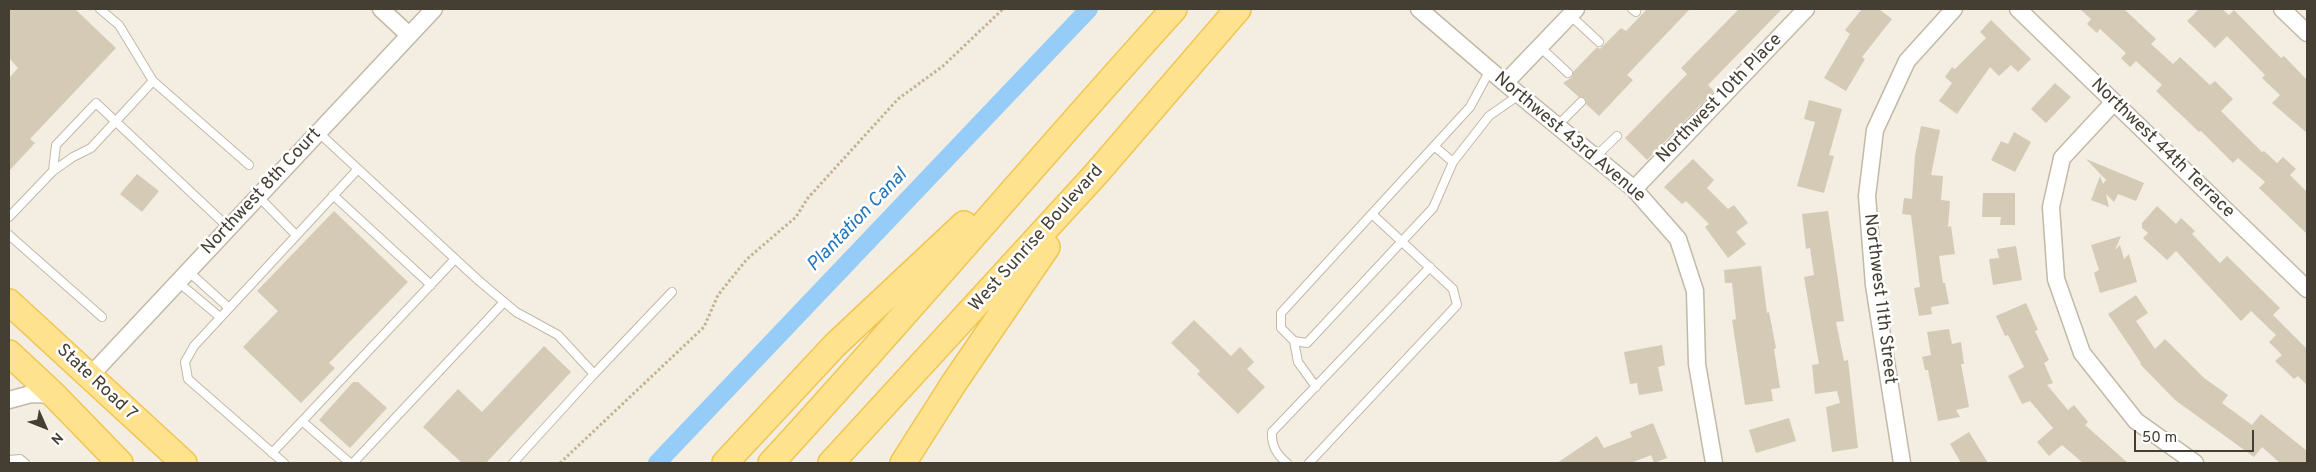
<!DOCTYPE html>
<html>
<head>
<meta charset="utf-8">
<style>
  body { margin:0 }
  #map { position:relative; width:2316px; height:472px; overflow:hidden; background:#f3eee1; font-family:Overpass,sans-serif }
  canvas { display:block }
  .frame { position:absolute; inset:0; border:10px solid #453e32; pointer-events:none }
  .north { position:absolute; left:20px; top:402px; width:50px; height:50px; -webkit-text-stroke:4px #fff; paint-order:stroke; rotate:134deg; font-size:14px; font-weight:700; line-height:20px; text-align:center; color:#453e32 }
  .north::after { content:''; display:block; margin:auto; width:18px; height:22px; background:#453e32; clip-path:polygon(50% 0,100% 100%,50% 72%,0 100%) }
  .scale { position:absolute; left:2134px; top:430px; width:120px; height:22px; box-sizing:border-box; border:2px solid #453e32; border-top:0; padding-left:6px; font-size:15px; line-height:18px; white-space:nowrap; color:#453e32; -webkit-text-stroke:4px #fff; paint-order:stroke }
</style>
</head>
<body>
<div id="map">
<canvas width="2316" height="472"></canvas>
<div class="frame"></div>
<div class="north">N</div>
<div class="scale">50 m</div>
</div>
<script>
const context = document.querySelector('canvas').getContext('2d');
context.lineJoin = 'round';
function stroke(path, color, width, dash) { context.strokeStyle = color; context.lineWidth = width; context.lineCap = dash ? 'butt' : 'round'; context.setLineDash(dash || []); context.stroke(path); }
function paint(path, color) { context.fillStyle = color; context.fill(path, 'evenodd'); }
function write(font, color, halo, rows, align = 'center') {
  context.font = font + ' Overpass,sans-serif'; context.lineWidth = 5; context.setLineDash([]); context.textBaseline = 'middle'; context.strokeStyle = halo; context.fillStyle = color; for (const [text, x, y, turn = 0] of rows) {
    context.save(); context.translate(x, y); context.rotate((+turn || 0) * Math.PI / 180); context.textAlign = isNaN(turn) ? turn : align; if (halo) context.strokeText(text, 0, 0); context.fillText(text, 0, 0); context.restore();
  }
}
const canal = new Path2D(`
  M657,463L1089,9`);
const building = new Path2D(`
  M9,9H75L116,48L30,139L35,143L9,171V78L18,68L9,58Z
  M1647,9H1690L1627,75L1633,80L1599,116L1586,104L1585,98L1579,97L1563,83L1572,77L1573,72L1597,47L1600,49L1621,28L1626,31Z
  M1739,9H1782L1708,85L1714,91L1647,160L1625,138L1687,74L1681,68Z
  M1862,9H1879L1892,19L1862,57L1865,59L1846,91L1824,78L1850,34L1845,30Z
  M2080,9H2124L2156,39L2151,44L2173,64L2180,57L2210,85L2215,81L2233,99L2221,111L2262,152L2264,151L2277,163L2283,157L2296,169L2290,175L2307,192V234L2259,188L2265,182L2238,158L2233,163L2201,131L2199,132L2156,91L2162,85L2136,61L2130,67L2121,58L2126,53L2100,29L2097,33L2087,24L2091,19Z
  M2199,9H2222L2229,15L2234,10L2281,58L2284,56L2307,80V133L2272,103L2280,95L2262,78L2265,75L2227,36L2215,48L2187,21Z
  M1991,20L2031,59L2018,72L2011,65L1999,76L1990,67L1957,114L1939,101L1952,83L1945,77L1952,67L1955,69L1986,38L1980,32Z
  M2055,83L2071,97L2046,123L2031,109Z
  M1809,100L1842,109L1829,155L1834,156L1824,193L1797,186L1815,122L1804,119Z
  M1921,126L1940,130L1931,175L1943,176L1941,200L1950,201L1948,227L1951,226L1955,254L1939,256L1943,283H1945L1949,304L1931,307L1932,314L1919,316L1914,288L1920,287L1911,215L1902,214L1904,198L1912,199L1915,156Z
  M2014,132L2031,142L2015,172L1991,160L2001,141L2008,144Z
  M1693,159L1714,180L1707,188L1728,209L1734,205L1748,223L1736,232L1746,244L1728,258L1705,227L1709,224L1686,201L1682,204L1664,187Z
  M2086,159L2144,183L2136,201L2118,194L2114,202L2106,194L2109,207L2091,200L2100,176L2103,184L2106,180Z
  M137,174L159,191L142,212L120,194Z
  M1983,193H2015V225H2000L2001,217H1982Z
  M2157,206L2176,224L2181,218L2195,231L2192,234L2220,263L2227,256L2280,308L2273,315L2307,349V385L2298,376L2294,379L2275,361L2282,355L2269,342L2276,335L2251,311L2241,321L2176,251L2167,260L2143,238L2148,233L2142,228V223Z
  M334,211L408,282L329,363L335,368L301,403L243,347L278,311L257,291Z
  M1828,211L1844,321L1836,322L1844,361L1848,360L1858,448L1832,452L1826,407L1840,403L1837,391L1815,394L1812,365L1819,364L1804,277L1814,275L1810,248L1806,249L1802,214Z
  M2121,236L2115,250L2120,245L2124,259L2129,254L2137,282L2100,293L2094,273L2099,270L2091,245Z
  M2016,246L2022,280L1993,285L1989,259L1999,258L1997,249Z
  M1761,266L1767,313L1769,312L1776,348L1774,349L1780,388L1771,389L1773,401L1745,405L1732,320L1736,319L1732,283H1725L1724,270Z
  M2136,295L2148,313L2136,321L2155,349L2165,339L2204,378L2228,395L2222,403L2252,425L2261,414L2307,451V463H2280L2262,447L2254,457L2175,400L2140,364L2141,363L2108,314Z
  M2026,303L2038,330L2035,331L2049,360L2044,363L2053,383L2047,385L2068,410L2074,405L2088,422L2085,425L2128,463H2083L2062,445L2049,456L2037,442L2053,428L2030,401L2022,404L2008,376L2024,367L2008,335L2005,336L1996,316Z
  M1194,320L1231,356L1240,347L1254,362L1247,369L1265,387L1238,414L1197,374L1200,371L1171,343Z
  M1949,329L1952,344L1961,342L1964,364H1961L1969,407L1956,410L1960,417L1938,421L1928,370H1925L1922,357L1931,355L1927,332Z
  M1662,345L1665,365L1658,367L1663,391L1639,395L1637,383L1630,384L1624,352Z
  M544,346L571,372L486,463H462L423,427L458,389L482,412Z
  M353,382H358L387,408L350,448L319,420Z
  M1789,418L1796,441L1756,453L1749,430Z
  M1653,423L1667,458L1654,463L1651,455L1631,463H1557L1597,436L1604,448L1632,437L1630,432Z
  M1969,432L1988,463H1961L1950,444Z`);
const path = new Path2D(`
  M560,463L704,327L718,295L747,259L796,217L807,199L898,99L943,66L1003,9`);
const lane = new Path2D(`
  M100,9L119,25L153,81L249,165
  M1632,9L1636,12
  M1570,15L1599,42
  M1540,47L1568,73
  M1490,70L1470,107L1281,313V328L1294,341L1307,343L1433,208L1453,162L1489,116L1519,95
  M1557,126L1581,102
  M318,132L478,280L516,312L558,335L594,374L513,463
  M1434,146L1453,162
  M1595,157L1617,136
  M53,171L56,145L96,103L229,228
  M333,195L431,285
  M258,196L296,235
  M9,217L53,171L73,157L91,148L153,81
  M9,235L102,317
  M188,271L229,308
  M178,282L220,317
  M1294,341L1298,362L1316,387
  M594,374L672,292
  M302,421L350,463
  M272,453L455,259
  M9,460L20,459L25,463
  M284,463L188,379L185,362L194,346L358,169
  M353,463L504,302
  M1287,463C1277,455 1271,446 1272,432L1430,267
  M1309,463L1457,305L1453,289L1372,214`);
const street = new Path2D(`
  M381,9L409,35
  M1419,9L1505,83L1634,189L1678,239L1695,291L1697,364L1714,463
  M2018,9L2307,289
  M2282,9L2307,33
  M1505,83L1576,9
  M2113,103L2062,158L2051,207L2056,279L2082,353L2136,421L2195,463
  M1634,189L1806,9
  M90,376L434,9
  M9,400L31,394L54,395
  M1902,463L1874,285L1867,196L1875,130L1907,61L1954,9`);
const primary = new Path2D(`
  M9,302L184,463
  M9,353L54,395L120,463
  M725,463L835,345L964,224
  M771,463C908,314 1038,159 1174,9
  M831,463L1096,174L1238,9
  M903,463L954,383L1047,247`);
const streetNames = [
  ["Northwest 10th Place",1720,99,-46],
  ["Northwest 43rd Avenue",1569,138,40],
  ["Northwest 44th Terrace",2162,149,44],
  ["Northwest 8th Court",262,192,-47],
  ["West Sunrise Boulevard",1037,239,-48],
  ["Northwest 11th Street",1879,299,83],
  ["State Road 7",96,383,43]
];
const waterNames = [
  ["Plantation Canal",858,221,-46]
];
stroke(canal, '#95cdf8', 18);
paint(building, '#d5cab6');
stroke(lane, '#c2b9a6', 10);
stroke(street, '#c2b9a6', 19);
stroke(primary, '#f1c552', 28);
stroke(path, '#c3b393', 3, [2.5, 2.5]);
stroke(lane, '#fff', 8);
stroke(street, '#fff', 16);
stroke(primary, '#ffe28e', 25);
write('18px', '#453e32', '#fff', streetNames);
write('italic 19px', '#2076bc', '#fff', waterNames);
</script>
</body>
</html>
